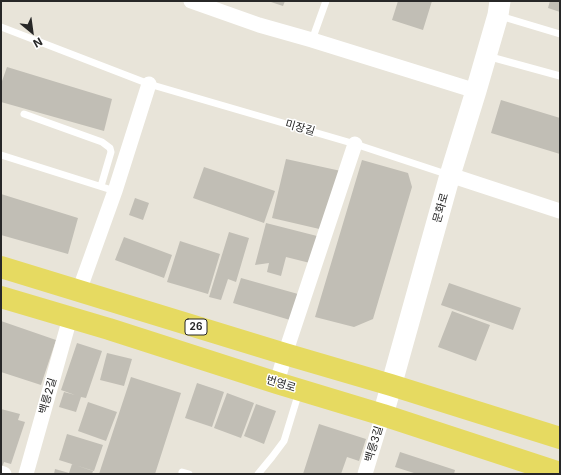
<!DOCTYPE html>
<html>
<head>
<meta charset="utf-8">
<style>
  body { margin:0 }
  #map { position:relative; width:561px; height:475px; overflow:hidden; background:#e8e4d9; font-family:Inter,sans-serif }
  canvas { display:block }
  .frame { position:absolute; inset:0; border:2px solid #272727; pointer-events:none }
  .north { position:absolute; left:12px; top:12px; width:40px; height:40px; -webkit-text-stroke:3px #fff; paint-order:stroke; rotate:151deg; font-size:11px; font-weight:700; line-height:16px; text-align:center; color:#272727 }
  .north::after { content:''; display:block; margin:auto; width:14px; height:18px; background:#272727; clip-path:polygon(50% 0,100% 100%,50% 72%,0 100%) }
</style>
</head>
<body>
<div id="map">
<canvas width="561" height="475"></canvas>
<div class="frame"></div>
<div class="north">N</div>
</div>
<script>
const context = document.querySelector('canvas').getContext('2d');
context.lineJoin = 'round';
function paint(path, color) { context.fillStyle = color; context.fill(path, 'evenodd'); }
function stroke(path, color, width, dash) { context.strokeStyle = color; context.lineWidth = width; context.lineCap = dash ? 'butt' : 'round'; context.setLineDash(dash || []); context.stroke(path); }
function write(font, color, halo, rows, align = 'center') {
  context.font = font + ' Inter,"Noto Sans KR",sans-serif'; context.lineWidth = 3; context.setLineDash([]); context.textBaseline = 'middle'; context.strokeStyle = halo; context.fillStyle = color; for (const [text, x, y, turn = 0] of rows) {
    context.save(); context.translate(x, y); context.rotate((+turn || 0) * Math.PI / 180); context.textAlign = isNaN(turn) ? turn : align; if (halo) context.strokeText(text, 0, 0); context.fillText(text, 0, 0); context.restore();
  }
}
const building = new Path2D(`
  M268,1H285L283,6Z
  M398,1H432L423,30L392,20Z
  M550,1H560V12L548,8Z
  M7,67L112,99L104,131L1,102V84Z
  M501,100L560,118V154L491,133Z
  M286,159L341,171L328,231L272,218Z
  M362,160L408,173L412,187L373,319L354,327L315,317Z
  M204,167L275,191L264,223L193,198Z
  M1,194L78,218L68,254L1,235Z
  M135,198L149,203L143,220L129,215Z
  M266,223L317,236L310,263L286,257L281,276L267,272L269,263L255,265Z
  M229,232L249,238L236,282L228,279L221,300L209,297Z
  M124,237L172,255L164,278L115,260Z
  M180,241L220,254L208,294L167,282Z
  M241,278L298,294L290,320L233,303Z
  M449,283L521,308L513,330L441,305Z
  M452,311L490,325L476,361L438,347Z
  M1,321L56,340L41,385L1,372Z
  M77,343L102,351L86,398L81,397L76,412L59,407L64,392L75,395L61,390Z
  M107,353L132,359L124,386L100,380Z
  M131,377L181,393L155,474H99Z
  M197,383L224,392L212,427L185,418Z
  M227,393L254,403L241,438L214,428Z
  M88,402L117,412L106,441L78,431Z
  M256,404L276,411L264,444L244,436Z
  M1,409L20,414L18,420L25,422L11,464L4,462L2,467H1Z
  M319,424L366,439L359,461L347,457L341,474H303Z
  M67,434L103,445L94,471L59,460Z
  M400,452L455,470L454,474H417L395,467Z
  M72,464L93,471L92,474H54L55,469L69,473Z`);
const lane = new Path2D(`
  M500,16L560,34
  M1,27L149,84L355,144L449,175
  M312,40L326,1
  M487,56L560,76
  M24,114L102,142L110,148L111,152L101,186
  M1,155L115,191
  M182,472L189,474
  M258,474L272,457L284,441L299,392`);
const street = new Path2D(`
  M191,1L259,25L312,40L476,91
  M450,175L560,211
  M79,291L115,191L149,84
  M277,383L285,354L355,144
  M1,473L4,474
  M26,474L70,318
  M365,474L383,415`);
const secondary = new Path2D(`
  M383,415L450,175L476,91L498,15L500,1`);
const primary = new Path2D(`
  M1,267L285,354L391,385L560,438
  M1,297L109,329L277,383L383,415L560,473`);
const shields = [
  [196,327,22]
];
const shieldNames = [
  ["26",196,327]
];
const streetNames = [
  ["미장길",300,128,16],
  ["문화로",441,208,-74],
  ["번영로",281,384,17],
  ["백릉2길",48,396,-74],
  ["백릉3길",374,444,-73]
];
paint(building, '#c1beb5');
stroke(lane, '#fff', 7);
stroke(street, '#fff', 15);
stroke(secondary, '#fff', 21);
stroke(primary, '#e6da61', 22);
for (const [x, y, w] of shields) { const box = new Path2D(); box.roundRect(x - w / 2, y - 8, w, 16, 3); context.fillStyle = '#fff'; context.fill(box); stroke(box, '#272727', 1); }
write('bold 10px', '#272727', null, shieldNames);
write('11px', '#272727', '#fff', streetNames);
</script>
</body>
</html>
